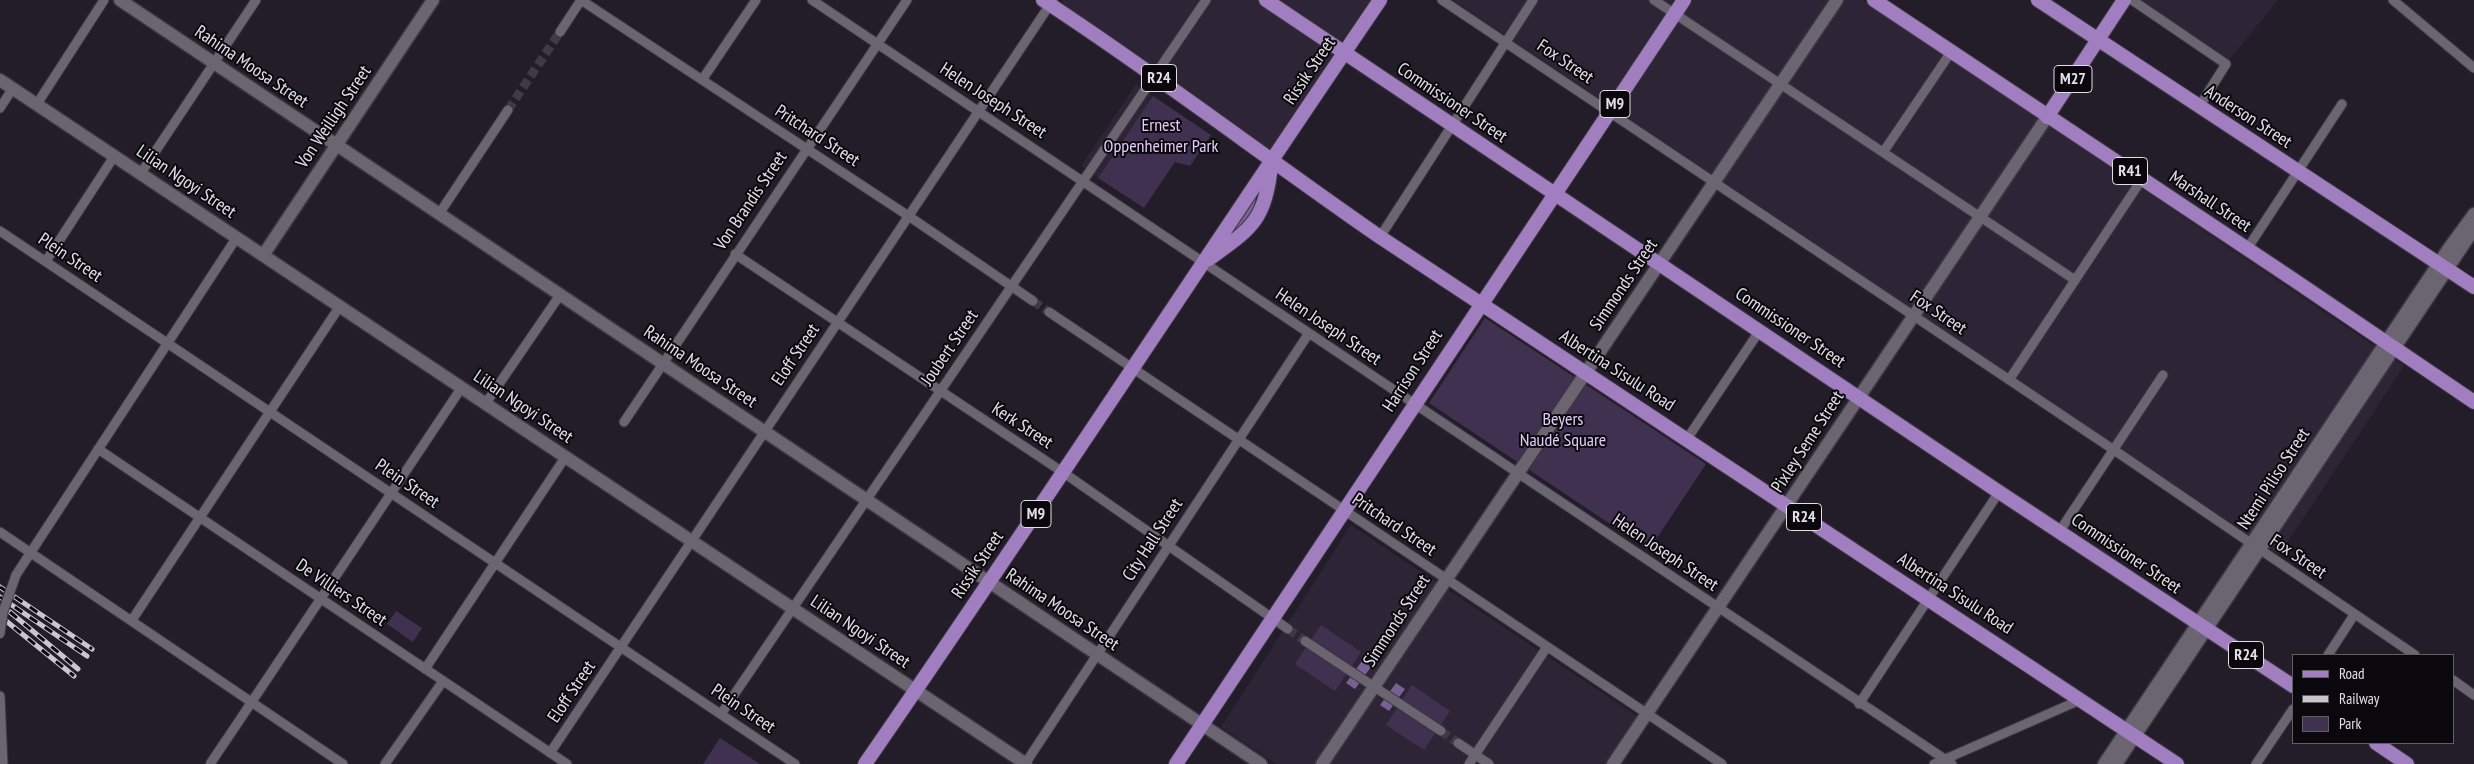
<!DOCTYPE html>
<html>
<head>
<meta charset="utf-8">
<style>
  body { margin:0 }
  #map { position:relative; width:2474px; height:764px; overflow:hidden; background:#221d28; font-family:"PT Sans Narrow",sans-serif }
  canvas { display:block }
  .legend { position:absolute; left:2292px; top:654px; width:162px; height:90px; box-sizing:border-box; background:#0b080d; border:1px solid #615e64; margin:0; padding:6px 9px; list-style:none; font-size:15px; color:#e3dfe7 }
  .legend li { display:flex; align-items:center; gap:10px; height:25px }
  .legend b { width:25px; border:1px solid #615e64 }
</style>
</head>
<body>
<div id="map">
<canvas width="2474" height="764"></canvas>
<ul class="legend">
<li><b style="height:6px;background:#a07ec0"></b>Road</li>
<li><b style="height:6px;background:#cac6cf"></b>Railway</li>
<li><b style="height:14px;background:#413150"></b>Park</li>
</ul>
</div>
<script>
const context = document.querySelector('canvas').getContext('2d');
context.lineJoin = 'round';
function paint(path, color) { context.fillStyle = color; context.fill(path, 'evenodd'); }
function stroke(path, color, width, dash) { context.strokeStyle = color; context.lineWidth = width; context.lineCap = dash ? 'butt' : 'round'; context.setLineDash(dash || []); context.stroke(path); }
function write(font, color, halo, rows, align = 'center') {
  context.font = font + ' "PT Sans Narrow",sans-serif'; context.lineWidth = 4; context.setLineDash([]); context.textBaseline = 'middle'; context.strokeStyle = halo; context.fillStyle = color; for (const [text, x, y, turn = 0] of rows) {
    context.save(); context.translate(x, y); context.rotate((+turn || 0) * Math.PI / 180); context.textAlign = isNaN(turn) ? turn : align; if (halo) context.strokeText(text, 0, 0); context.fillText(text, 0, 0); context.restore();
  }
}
const built = new Path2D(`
  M1063,0H1387L1280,162L1055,11Z
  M1453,0H1863L2404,366L2279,555Z
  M2138,0H2278L2229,60Z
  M1136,84L1153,96L1098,178L1081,166Z
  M1351,525L1638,717L1605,764H1276L1221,727Z`);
const green = new Path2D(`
  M1153,96L1211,135L1190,166L1175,162L1144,208L1098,178Z
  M1485,318L1706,464L1649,550L1429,403Z
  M396,611L422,628L413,642L387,624Z
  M1321,625L1361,652L1335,691L1295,664Z
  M1412,685L1450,711L1424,750L1386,725Z
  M720,738L760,764H703Z`);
const water = new Path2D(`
  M1257,190C1255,213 1248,228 1226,237Z
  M1362,661L1371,667L1355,689L1346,683Z
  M1396,683L1405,689L1389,711L1380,705Z`);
const streetTunnel = new Path2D(`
  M508,110L560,32
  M1033,301L1049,312
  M1288,629L1305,641
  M1441,731L1458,743`);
const street = new Path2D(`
  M581,0L910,217L1033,301
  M812,0L1952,764
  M1442,0L2114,450L2415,655
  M1654,0L2075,280
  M2132,0L2226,64L2199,107
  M2393,0L2474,68
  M560,32L581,0
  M702,80L756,0
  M37,104L104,0
  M0,108L13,88
  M1884,151L1951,52
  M141,173L256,0
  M439,214L508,110
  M0,231L795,764
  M1380,237L1533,0
  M2247,249L2342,104
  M735,254L1064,473L1288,629
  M46,261L115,155
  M1049,312L1722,764
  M2009,380L2142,179
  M486,403L560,295
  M624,422L907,0
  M1687,439L1760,330
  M98,449L567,764
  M0,532L343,764
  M2059,532L2163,375
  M16,575L237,237
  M132,620L340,306
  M1305,641L1441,731
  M2328,655L2354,615
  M425,669L566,456
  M2453,680L2474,695
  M0,696L3,764
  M1859,704L1999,492
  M721,714L1206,0
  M237,724L462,387
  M1458,743L1489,764
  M550,753L1053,0
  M385,764L443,681
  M1025,764L1309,333
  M1469,764L1547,647
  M1934,764L2080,700
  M2256,764L2293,709`);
const secondary = new Path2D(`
  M120,0L1261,764
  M0,80L1026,764
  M264,254L433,0
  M1322,764L1837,0
  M1613,764L2047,117
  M2104,764L2449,248L2474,214
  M2116,764L2474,229`);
const primary = new Path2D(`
  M1043,0C1158,75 1267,159 1380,237L2177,764
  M1266,0L1999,492L2293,686
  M1874,0L2294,280L2474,402
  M2038,0L2474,287
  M2047,117L2124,0
  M1209,259C1251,229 1266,220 1271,165
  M2376,743L2407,764
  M865,764C1040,511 1207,254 1380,0
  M1176,764L1684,0`);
const rail = new Path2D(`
  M0,587L92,649
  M0,597L87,656
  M10,612L78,669
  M0,616L74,676`);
const streetBridge = new Path2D(`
  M0,634L3,612L16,575
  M210,764L237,724`);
const shields = [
  [1159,78,35],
  [2073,79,38],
  [1615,104,30],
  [2130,171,35],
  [1036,514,30],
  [1804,517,35],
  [2246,655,35]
];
const shieldNames = [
  ["R24",1159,78],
  ["M27",2073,79],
  ["M9",1615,104],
  ["R41",2130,171],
  ["M9",1036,514],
  ["R24",1804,517],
  ["R24",2246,655]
];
const streetNames = [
  ["Fox Street",1565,62,34],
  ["Rahima Moosa Street",251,67,34],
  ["Rissik Street",1310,71,-56],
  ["Helen Joseph Street",993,101,33],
  ["Commissioner Street",1452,103,34],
  ["Von Weilligh Street",334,117,-56],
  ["Anderson Street",2248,117,33],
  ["Pritchard Street",817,136,33],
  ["Lilian Ngoyi Street",186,182,34],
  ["Von Brandis Street",751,201,-56],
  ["Marshall Street",2210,202,34],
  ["Plein Street",70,258,34],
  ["Simmonds Street",1624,285,-56],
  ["Fox Street",1938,313,34],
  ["Helen Joseph Street",1328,327,34],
  ["Commissioner Street",1790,328,34],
  ["Joubert Street",950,348,-56],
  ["Eloff Street",796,355,-56],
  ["Rahima Moosa Street",700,367,34],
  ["Harrison Street",1413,371,-57],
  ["Albertina Sisulu Road",1617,371,33],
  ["Lilian Ngoyi Street",523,407,34],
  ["Kerk Street",1022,426,33],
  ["Pixley Seme Street",1808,442,-57],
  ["Ntemi Piliso Street",2274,479,-57],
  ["Plein Street",407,484,34],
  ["Pritchard Street",1394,525,34],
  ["City Hall Street",1153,540,-57],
  ["Helen Joseph Street",1665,553,34],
  ["Commissioner Street",2126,554,34],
  ["Fox Street",2298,557,34],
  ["Rissik Street",978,565,-56],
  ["De Villiers Street",341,593,34],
  ["Albertina Sisulu Road",1955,594,33],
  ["Rahima Moosa Street",1062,610,34],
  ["Simmonds Street",1397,621,-57],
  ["Lilian Ngoyi Street",860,632,34],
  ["Eloff Street",572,692,-56],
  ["Plein Street",743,709,34]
];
const parkNames = [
  ["Ernest",1161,126],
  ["Oppenheimer Park",1161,147],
  ["Beyers",1563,420],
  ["Naudé Square",1563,441]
];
paint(built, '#2d2535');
paint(green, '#413150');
paint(water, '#796092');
stroke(streetTunnel, '#3f3a45', 9, [9, 4.5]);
stroke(street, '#3b3740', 11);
stroke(secondary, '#3b3740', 15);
stroke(primary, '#3b3740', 16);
stroke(street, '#6b6572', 9);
stroke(secondary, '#6b6572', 12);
stroke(primary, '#a07ec0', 14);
stroke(rail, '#cac6cf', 5);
stroke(rail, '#0b080d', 3, [9]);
stroke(streetBridge, '#3b3740', 11, []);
stroke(streetBridge, '#6b6572', 9);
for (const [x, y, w] of shields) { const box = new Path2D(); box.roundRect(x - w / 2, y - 13.5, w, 27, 4); context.fillStyle = '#0b080d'; context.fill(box); stroke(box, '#e3dfe7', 1); }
write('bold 16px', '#e3dfe7', null, shieldNames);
write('18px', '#e3dfe7', '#0b080d', streetNames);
write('18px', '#e2cbf9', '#0b080d', parkNames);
</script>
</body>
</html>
